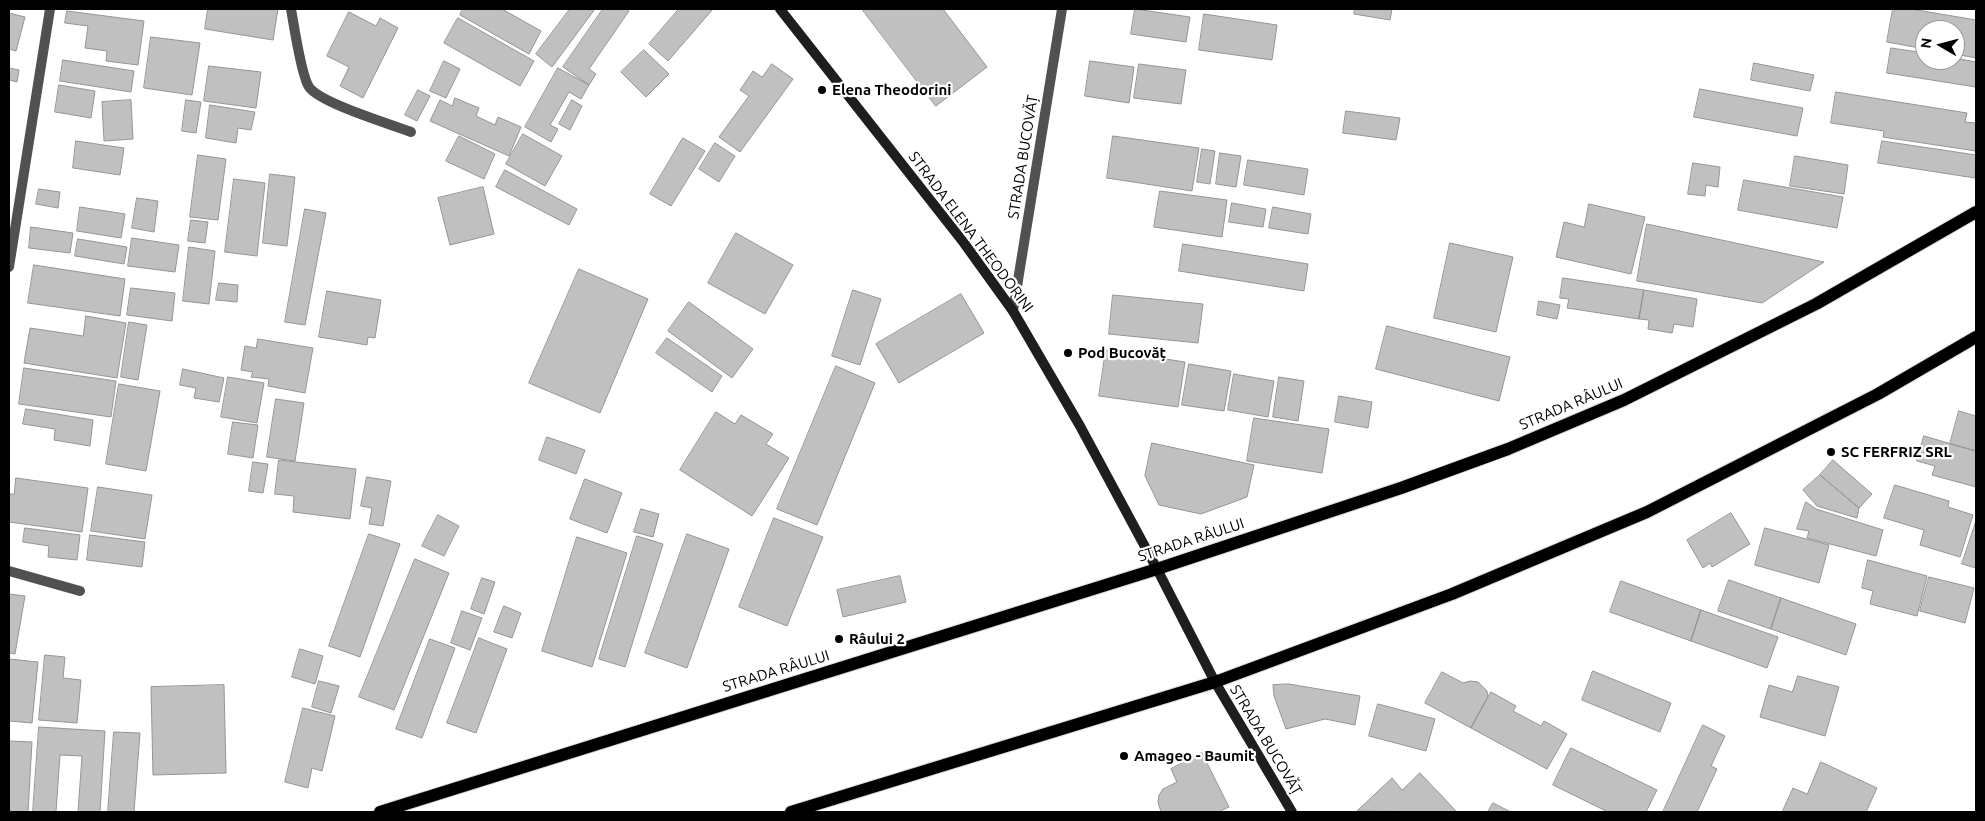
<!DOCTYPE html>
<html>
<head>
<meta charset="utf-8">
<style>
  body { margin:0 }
  #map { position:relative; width:1985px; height:821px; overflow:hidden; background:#fff; font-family:Ubuntu,sans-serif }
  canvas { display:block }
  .frame { position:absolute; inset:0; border:10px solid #000; pointer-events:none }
  .north { position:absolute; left:1915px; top:20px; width:50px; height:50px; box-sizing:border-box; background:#fff; border:1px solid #999; border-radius:50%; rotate:278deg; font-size:14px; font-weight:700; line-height:20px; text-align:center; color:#000 }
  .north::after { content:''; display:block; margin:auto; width:18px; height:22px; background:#000; clip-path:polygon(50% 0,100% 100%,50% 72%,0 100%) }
</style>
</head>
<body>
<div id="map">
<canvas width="1985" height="821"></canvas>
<div class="frame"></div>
<div class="north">N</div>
</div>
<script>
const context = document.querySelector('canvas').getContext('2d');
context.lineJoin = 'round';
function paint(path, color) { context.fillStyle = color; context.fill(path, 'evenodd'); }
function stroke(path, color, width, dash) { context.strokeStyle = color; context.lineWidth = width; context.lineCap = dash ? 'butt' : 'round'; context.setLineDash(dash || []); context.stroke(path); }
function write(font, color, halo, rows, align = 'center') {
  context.font = font + ' Ubuntu,sans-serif'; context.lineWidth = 4.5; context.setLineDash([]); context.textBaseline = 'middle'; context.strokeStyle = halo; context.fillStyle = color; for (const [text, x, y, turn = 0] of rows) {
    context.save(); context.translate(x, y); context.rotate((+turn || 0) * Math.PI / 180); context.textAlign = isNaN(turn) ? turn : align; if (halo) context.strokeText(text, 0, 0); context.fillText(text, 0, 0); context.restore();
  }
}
const building = new Path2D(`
  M208,9H278L273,40L205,29Z
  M463,9H502L541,31L529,54L460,15Z
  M570,9H595L552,67L536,54Z
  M603,9H625L629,11L589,69L596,74L589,85L563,67Z
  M679,9H713L668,61L649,44Z
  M862,9H943L987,67L936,106Z
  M1135,9L1190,17L1186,42L1131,34Z
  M1355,9H1392L1390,20L1354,14Z
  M1893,9H1911L1976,20V58L1955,54V30H1925V49L1887,42Z
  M67,11L144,21L138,65L106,61L107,51L85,48L88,26L65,23Z
  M349,12L376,26L380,18L398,28L363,98L340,86L349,67L327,56Z
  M9,13L25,17L16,51L9,49Z
  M1204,14L1277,25L1272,60L1199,50Z
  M458,18L534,61L520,86L444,43Z
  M151,37L200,43L192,95L144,88Z
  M1891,48L1925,53V60H1955V58L1976,62V87L1887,73Z
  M644,50L669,74L646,97L621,72Z
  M63,60L134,71L131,92L60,81Z
  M444,61L460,69L446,98L430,91Z
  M1090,61L1134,67L1129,103L1085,96Z
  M1754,63L1814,75L1810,91L1751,80Z
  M772,64L793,79L740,152L719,137L749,96L740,90L753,71L762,77Z
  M1139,64L1186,70L1181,104L1134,98Z
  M209,66L261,72L256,108L204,101Z
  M9,68L19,70L17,82L9,80Z
  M558,68L589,85L581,99L569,92L550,125L558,129L551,142L525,127Z
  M59,85L95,91L91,118L55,112Z
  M1700,89L1803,108L1797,136L1694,117Z
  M418,90L430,96L417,121L405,115Z
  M1836,92L1967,113L1965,122L1976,123V151L1883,137L1884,131L1831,123Z
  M455,98L479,108L476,116L495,125L498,117L521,127L509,156L430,121L440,100L452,106Z
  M131,100L133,139L104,141L102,102Z
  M186,100L201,102L196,133L182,131Z
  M572,100L582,106L570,130L559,124Z
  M210,105L255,112L251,130L238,128L236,143L206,138Z
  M1346,111L1400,118L1396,140L1343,133Z
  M523,134L562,156L545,186L506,164Z
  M459,136L495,154L484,179L446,161Z
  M1113,136L1199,148L1192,191L1107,178Z
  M683,138L705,151L671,206L650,194Z
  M76,141L124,148L120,175L73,168Z
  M1882,141L1976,155L1975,178L1878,163Z
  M715,143L735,156L719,182L699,169Z
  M1202,149L1215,151L1210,184L1197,182Z
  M1220,153L1241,156L1236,187L1216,184Z
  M198,155L226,159L218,220L190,217Z
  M1795,156L1848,165L1844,194L1790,186Z
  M1248,160L1308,169L1304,195L1244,185Z
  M1693,163L1720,167L1718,187L1706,185L1705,196L1688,194Z
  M505,170L577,209L569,225L496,187Z
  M270,174L295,177L287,246L263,243Z
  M234,179L265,183L257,256L225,252Z
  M1744,180L1843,197L1837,228L1738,210Z
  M483,187L494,234L450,245L438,198Z
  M39,189L60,192L58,208L36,204Z
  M1160,191L1227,200L1222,237L1154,227Z
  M137,198L158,201L154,232L132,228Z
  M1232,203L1266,209L1263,227L1229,222Z
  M1589,204L1645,217L1631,274L1556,257L1564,222L1584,227Z
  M80,207L125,214L121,238L77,231Z
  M1273,207L1311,214L1308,234L1269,228Z
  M305,209L326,213L305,325L285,322Z
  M191,220L208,222L205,243L188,241Z
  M1647,224L1824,262L1762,303L1637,281Z
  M31,227L73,233L70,253L29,248Z
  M736,233L793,265L765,314L708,283Z
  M132,238L179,245L175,272L128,266Z
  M78,239L127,247L124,264L75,256Z
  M1450,243L1513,257L1496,332L1434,318Z
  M1183,244L1308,264L1304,291L1179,271Z
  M189,247L215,251L209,304L183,301Z
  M34,265L125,279L120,316L28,303Z
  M579,269L648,299L600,413L529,383Z
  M1563,278L1644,290L1639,319L1567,308L1569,299L1560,298Z
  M219,283L238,285L237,302L216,300Z
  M131,288L175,293L172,321L127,315Z
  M853,290L881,299L860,365L832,356Z
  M1644,290L1697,299L1693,327L1674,324L1672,333L1648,329L1649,320L1639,319Z
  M327,291L381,300L375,338L368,337L367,345L319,337Z
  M961,294L984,333L899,383L876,344Z
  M1113,295L1203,304L1198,343L1109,334Z
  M1539,301L1560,305L1557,319L1537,315Z
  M689,302L753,349L732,378L668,331Z
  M86,316L126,323L117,378L24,363L30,328L83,336Z
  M129,322L147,325L138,380L121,377Z
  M1387,326L1510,357L1499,401L1376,369Z
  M667,338L722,376L712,392L656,353Z
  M258,339L313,348L305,393L268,386L269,379L251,377L253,372L241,370L245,346L256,348Z
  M1106,350L1185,362L1178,407L1099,396Z
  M1189,364L1231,371L1224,411L1182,405Z
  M836,366L875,383L817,525L777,509Z
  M24,368L116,381L111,417L19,404Z
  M183,369L224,378L219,402L194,398L196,388L180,385Z
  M1234,374L1274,381L1268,417L1228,410Z
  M228,377L264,383L257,423L221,417Z
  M1279,377L1304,381L1298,421L1273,417Z
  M119,384L160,391L146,471L106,464Z
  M1339,396L1372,402L1368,428L1335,422Z
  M276,399L304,403L295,461L267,457Z
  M26,409L93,420L90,446L54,440L55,429L23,424Z
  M1959,411L1976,416V451L1950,444Z
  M716,412L735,424L741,415L773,434L766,444L789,458L752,516L680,470Z
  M1254,418L1329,429L1322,473L1247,461Z
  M233,422L258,425L253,458L228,454Z
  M1924,436L1976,451V487L1932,475L1935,466L1917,461Z
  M547,437L585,450L576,474L539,460Z
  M1152,443L1254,465L1247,497L1201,514L1159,505L1145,476Z
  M279,460L356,469L350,519L293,512L294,496L275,494Z
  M1833,460L1872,494L1859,508L1820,475Z
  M253,462L268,464L263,493L249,491Z
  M1820,475L1859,508L1857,518L1817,506L1803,490Z
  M367,477L391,481L383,526L369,524L372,508L361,506Z
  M16,478L88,488L82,532L9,522V494H14Z
  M585,479L622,493L607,533L570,519Z
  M1895,485L1949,501L1948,507L1973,515L1960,557L1920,545L1924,530L1884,518Z
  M98,487L152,495L145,539L91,531Z
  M1806,502L1816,509L1883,530L1876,556L1807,538L1809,531L1797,529Z
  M641,509L659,514L653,537L634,532Z
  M1731,513L1750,544L1712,567L1710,563L1703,568L1687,540Z
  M438,515L459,526L444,556L422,546Z
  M774,518L823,537L787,626L739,607Z
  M1976,521V568L1962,564Z
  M25,528L80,535L77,560L48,557L49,546L23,542Z
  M1765,528L1829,545L1819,583L1755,565Z
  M369,534L400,544L360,657L329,646Z
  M687,534L729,549L687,668L645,653Z
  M90,535L145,542L142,567L87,560Z
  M637,536L663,544L625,667L599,659Z
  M577,537L627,553L592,667L542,651Z
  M415,559L449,573L394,710L359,697Z
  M1868,560L1927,576L1917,616L1870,604L1873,591L1862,588Z
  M900,576L906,602L843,617L837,590Z
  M1929,577L1974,588L1965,623L1920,611Z
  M482,578L495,582L484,614L471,609Z
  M1729,580L1781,598L1771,629L1718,611Z
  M1621,581L1701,610L1691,641L1610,612Z
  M9,594L25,596L15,654L9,653Z
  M1781,598L1856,624L1846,655L1771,629Z
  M504,606L521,613L512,638L494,632Z
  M1701,610L1778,637L1767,668L1691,641Z
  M462,611L482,618L470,650L451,643Z
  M479,638L507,649L476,733L447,723Z
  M430,639L455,648L422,738L396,729Z
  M300,649L323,656L315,684L292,677Z
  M45,655L65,657L63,678L81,680L77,723L39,720Z
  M9,659L38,662L32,723L9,721Z
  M1593,671L1671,703L1660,732L1582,700Z
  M1442,672L1463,683L1470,681L1478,682L1487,691L1488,697L1471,728L1425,703Z
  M1798,676L1839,687L1825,736L1760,717L1769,685L1792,692Z
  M319,681L339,686L331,713L312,707Z
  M1289,684L1360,696L1355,725L1325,719L1286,729L1274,696L1273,685Z
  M224,685L226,773L153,775L151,687Z
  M1491,692L1516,706L1513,711L1541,726L1544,721L1567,734L1547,769L1471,728Z
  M1378,704L1435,719L1426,751L1369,736Z
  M303,708L335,716L322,771L312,768L308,788L285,782Z
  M1703,725L1725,736L1711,766L1717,769L1697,812H1663Z
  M39,727L105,731L100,812H78L82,756L60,755L56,812H33Z
  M114,732L140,733L134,812H108Z
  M9,741L32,742L28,812H9Z
  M1571,748L1657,790L1646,812H1608L1553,785Z
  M1202,753L1229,807L1218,812H1161L1158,802L1159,795L1163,789L1177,782L1171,769Z
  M1821,762L1877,788L1866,812H1782L1793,788L1807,794Z
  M1420,773L1457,812L1357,811L1392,778L1402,790Z
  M1493,803L1511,812H1488Z`);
const minor = new Path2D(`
  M291,9C294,25 301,75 309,87C320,103 390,124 411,132
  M9,267L50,9
  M9,571L80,591`);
const tertiary = new Path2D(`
  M1013,311L1062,9`);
const secondary = new Path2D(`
  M780,9L964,243L1013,311L1080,426L1157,569L1215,682L1292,812`);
const primary = new Path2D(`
  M380,812L1157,569L1401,488L1508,449L1624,400L1816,304L1976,212
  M791,812L1215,682L1452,594L1647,512L1878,394L1976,337`);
const markers = [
  [822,90,5,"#000"],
  [1068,353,5,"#000"],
  [1831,452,5,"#000"],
  [839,639,5,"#000"],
  [1124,756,5,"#000"]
];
const poiNames = [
  ["Elena Theodorini",832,90],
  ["Pod Bucovăț",1078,353],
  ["SC FERFRIZ SRL",1841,452],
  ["Râului 2",849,639],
  ["Amageo - Baumit",1134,756]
];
const streetNames = [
  ["STRADA BUCOVĂȚ",1023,157,-81],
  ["STRADA ELENA THEODORINI",971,232,53],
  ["STRADA RÂULUI",1571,404,-23],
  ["STRADA RÂULUI",1191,540,-18],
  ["STRADA RÂULUI",776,671,-17],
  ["STRADA BUCOVĂȚ",1266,740,59]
];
paint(building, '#c0c0c0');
stroke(building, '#959595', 1);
stroke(primary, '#dbdbdb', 14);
stroke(minor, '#515151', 10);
stroke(tertiary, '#515151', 10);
stroke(secondary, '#1e1e1e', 10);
stroke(primary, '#000', 12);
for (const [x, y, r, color] of markers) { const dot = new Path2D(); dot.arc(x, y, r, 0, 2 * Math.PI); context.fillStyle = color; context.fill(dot); stroke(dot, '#fff', 2); }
write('bold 15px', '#000', '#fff', poiNames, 'left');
write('15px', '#000', '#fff', streetNames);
</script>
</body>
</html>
